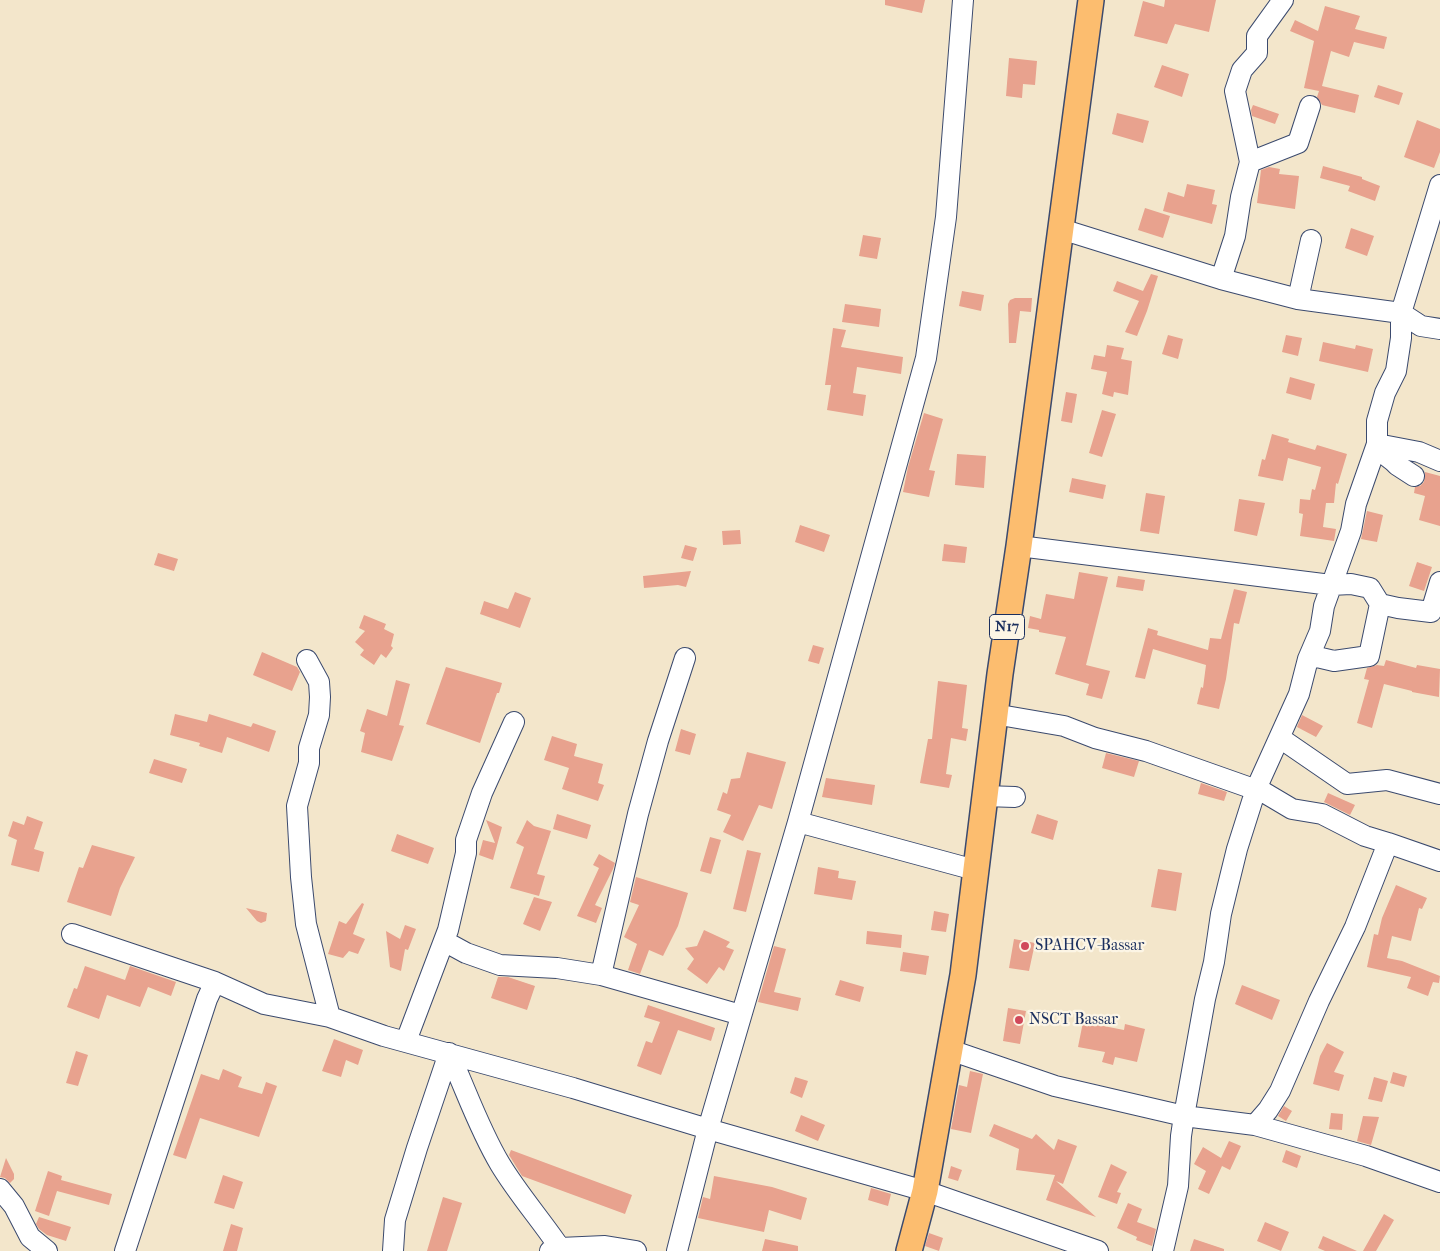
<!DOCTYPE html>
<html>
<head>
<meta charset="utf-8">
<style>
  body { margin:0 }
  canvas { display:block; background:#f3e6cb }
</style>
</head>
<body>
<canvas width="1440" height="1251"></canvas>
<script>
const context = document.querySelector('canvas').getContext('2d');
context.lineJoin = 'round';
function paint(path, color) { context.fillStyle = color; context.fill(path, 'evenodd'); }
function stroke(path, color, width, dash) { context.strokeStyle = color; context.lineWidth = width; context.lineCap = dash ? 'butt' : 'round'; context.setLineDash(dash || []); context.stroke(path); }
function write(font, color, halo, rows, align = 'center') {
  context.font = font + ' "IM FELL French Canon",serif'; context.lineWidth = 4.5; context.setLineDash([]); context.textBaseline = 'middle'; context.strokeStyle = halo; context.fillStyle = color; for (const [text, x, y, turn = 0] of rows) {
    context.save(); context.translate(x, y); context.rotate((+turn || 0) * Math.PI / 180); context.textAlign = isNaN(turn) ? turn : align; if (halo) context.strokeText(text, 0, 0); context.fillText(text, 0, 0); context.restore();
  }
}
const building = new Path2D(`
  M885,0H925L922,13L885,5Z
  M1165,0H1216L1209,32L1175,24L1167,44L1134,36L1143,1L1164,7Z
  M1325,6L1360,16L1355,29L1387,37L1384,49L1354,42L1349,57L1331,51L1322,86L1359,95L1355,113L1322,105L1317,97L1319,91L1304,88L1314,41L1290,31L1295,20L1318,31Z
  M1009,58L1037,61L1035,85L1023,84L1022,98L1006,96Z
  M1162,65L1189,74L1182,97L1154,87Z
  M1378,85L1403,93L1399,105L1374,97Z
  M1253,105L1279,114L1275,124L1252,116L1251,110Z
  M1117,113L1149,121L1143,143L1112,134Z
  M1417,120L1440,129V152L1434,168L1404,157Z
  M1323,166L1362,177V179L1380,186L1375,201L1348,191L1350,186L1320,178Z
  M1269,167L1280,169L1279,174L1299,176L1295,209L1257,203L1261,170Z
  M1187,184L1215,190L1212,204L1217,205L1212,224L1163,211L1168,192L1184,197Z
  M1145,208L1170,216L1163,238L1138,230Z
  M1351,228L1374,236L1367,256L1345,248Z
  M863,235L881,238L877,259L859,256Z
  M1151,274L1158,276L1147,311L1137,336L1125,332L1139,301L1113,291L1117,281L1143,291Z
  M962,291L984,295L981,311L959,306Z
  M1015,298H1032L1031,312L1020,311L1016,343H1009L1008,304L1010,300Z
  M845,304L881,309L879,327L842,322Z
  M833,328L846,330L841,347L903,357L901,374L857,367L853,393L866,395L863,416L827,410L831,385H825Z
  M1168,335L1183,339L1178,359L1162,354Z
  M1286,335L1302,338L1298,356L1282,352Z
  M1323,342L1355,349L1356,345L1373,349L1368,372L1319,361Z
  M1107,345L1124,348L1121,359L1132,361L1128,395L1114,392L1113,397L1102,394L1107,372L1091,369L1094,355L1105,357Z
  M1290,377L1315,384L1311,400L1286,393Z
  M1066,392L1077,394L1072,423L1061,421Z
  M1102,410L1116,414L1102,457L1089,453Z
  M924,413L943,419L929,470L935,471L929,497L903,492L908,467Z
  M1272,434L1289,439L1288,442L1315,450L1317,445L1347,454L1338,484L1336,483L1334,503H1326L1323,527L1336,529L1334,541L1300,536L1303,514L1299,513L1300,499L1310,500L1312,489L1315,490L1321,467L1288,458L1283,481L1258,476L1262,459L1265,460Z
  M957,454L986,456L984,488L955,485Z
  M1425,472L1440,476V526L1419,520L1425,496L1414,493L1415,487L1420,486L1424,482Z
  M1072,478L1106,485L1103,499L1069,492Z
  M1146,493L1165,496L1159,534L1140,531Z
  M1239,499L1265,503L1257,536L1234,531Z
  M1367,511L1383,515L1377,542L1361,539Z
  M800,525L830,535L824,552L795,542Z
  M740,530L741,544L723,545L722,531Z
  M944,544L967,547L965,563L942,561Z
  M685,545L697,548L693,561L681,558Z
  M158,553L178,559L174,571L154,565Z
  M1417,562L1432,567L1424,591L1409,586Z
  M691,571L686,587L678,585L644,588L643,576Z
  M1079,572L1108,577L1086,665L1110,671L1102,699L1086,695L1089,684L1055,674L1066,637L1039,632V630L1028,628L1030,616L1041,619L1046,594L1074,599Z
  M1118,576L1145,580L1143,591L1116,587Z
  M1234,589L1247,592L1239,624L1234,623L1226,679L1219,709L1197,704L1201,687L1203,688L1206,665L1153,649L1145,679L1135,677L1148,628L1158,631L1157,635L1208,650L1210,638L1221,639Z
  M515,592L531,598L520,628L480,614L484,601L508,609Z
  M364,615L386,624L384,629L394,634L391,646L393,648L386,658L381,654L374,665L360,655L364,650L355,642L365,631L359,628Z
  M813,645L824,648L819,664L808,661Z
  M262,652L297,667L300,672L292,691L253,675Z
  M1386,660L1416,668L1417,665L1440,669L1439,697L1412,692V691L1384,684L1372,728L1357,723L1369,680L1364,679L1367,668L1377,665L1384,666Z
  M446,667L502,683L499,693H497L480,743L426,724Z
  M396,680L410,684L399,725L404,726L392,761L361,752L365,733L360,731L367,709L387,716Z
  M938,681L967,685L962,728L968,729L966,741L951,738L946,774L952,775L949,788L920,783L928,739H932Z
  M175,714L207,722L209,714L251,727L253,723L276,731L269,752L227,737L222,753L199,746L200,743L170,735Z
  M1302,715L1323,726L1316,737L1297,727Z
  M681,729L696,734L690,755L675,751Z
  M552,736L577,744L574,756L603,764L598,783L604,785L598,801L562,789L569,768L544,760Z
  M747,752L786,762L772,809L759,805L743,841L723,832L731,815L717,810L723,792L727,794L731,779L740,778Z
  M1106,753L1139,761L1134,777L1102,768Z
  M154,759L187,769L182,783L149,773Z
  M826,778L875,785L872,805L822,797Z
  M1201,783L1227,792L1224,801L1198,794Z
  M1328,793L1355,805L1350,815L1324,802Z
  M557,814L591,825L587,839L553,829Z
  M1037,814L1058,821L1053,840L1031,833Z
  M27,816L43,822L34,849L44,852L39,872L11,865L17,840L8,836L13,821L24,825Z
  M486,820L502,827L493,860L479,855L483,840L495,843Z
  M527,820L534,826L551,831L537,874L545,876L539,896L510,888L524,847L516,843Z
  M397,834L434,848L428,864L391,851Z
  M710,837L721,840L711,874L700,871Z
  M92,845L135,857L120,888L111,916L67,902L79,867L83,868Z
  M747,850L761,853L746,912L733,909Z
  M599,854L615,863L613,869L595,905L602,908L596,923L577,916L599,868L593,865Z
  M818,867L839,871L838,878L856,881L852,900L814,894Z
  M1158,869L1182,873L1176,911L1151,907Z
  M636,877L688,893L678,926L663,956L649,950L640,974L628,970L637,944L624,937L639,905L630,902Z
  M1396,885L1427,898L1422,909L1419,908L1411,941L1392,936L1387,958L1402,961L1440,976L1439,983L1433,982L1428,996L1407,988L1411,977L1367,967L1374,934L1378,935L1382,918Z
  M534,897L552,902L540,931L523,924Z
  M362,903L364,904L353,934L365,939L358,954L349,951L343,958L328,954L339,921L346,924Z
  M246,908L267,913L266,921L261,923L257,921Z
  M934,911L949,914L946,932L931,930Z
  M405,925L416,929L408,950L405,949L401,971L390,967L386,931L400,939Z
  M704,930L730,942L726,947L734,950L724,971L719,967L707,984L687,969L694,959L685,948L697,946Z
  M867,931L902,935L901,948L866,944Z
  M1014,939L1035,943L1029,971L1009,968Z
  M774,946L786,949L774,992L801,998L798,1011L758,1002Z
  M903,952L929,956L926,975L900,971Z
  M85,966L125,980L130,966L176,982L171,996L148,987L140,1007L107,995L99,1019L67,1007L74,988L77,989Z
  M498,977H508L535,986L527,1010L491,998Z
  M840,980L864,987L860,1002L835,995Z
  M1242,985L1280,1000L1272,1020L1235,1004Z
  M648,1005L715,1028L711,1041L678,1030L661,1075L637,1066L646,1041L652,1043L660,1022L644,1017Z
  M1008,1008L1026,1011L1020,1044L1003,1041Z
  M1083,1022L1124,1030L1125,1024L1145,1029L1137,1062L1115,1057L1113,1065L1102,1062L1105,1052L1078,1047Z
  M334,1039L363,1050L358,1065L346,1060L341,1077L322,1071Z
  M1327,1043L1344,1052L1334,1072L1344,1075L1339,1091L1313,1084L1320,1056Z
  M76,1051L88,1055L78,1086L66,1083Z
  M223,1069L242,1077L238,1087L262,1094L266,1082L277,1086L259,1137L200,1118L186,1159L173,1155L201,1074L219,1080Z
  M970,1071L983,1074L971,1133L951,1129L959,1085L967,1087Z
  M1393,1072L1407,1076L1404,1087L1390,1083Z
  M795,1077L808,1081L802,1098L790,1093Z
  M1374,1077L1388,1081L1382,1102L1368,1099Z
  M1284,1106L1292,1111L1286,1121L1278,1116Z
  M1331,1113L1343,1114L1342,1130L1329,1129Z
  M801,1115L825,1125L818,1141L795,1131Z
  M1363,1116L1379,1117L1371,1145L1357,1141Z
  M994,1124L1032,1139L1036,1134L1054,1150L1058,1139L1077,1146L1063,1184L1056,1181L1096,1217L1046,1200L1055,1175L1016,1170L1019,1149L989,1136Z
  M1229,1141L1241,1146L1230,1170L1222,1166L1209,1194L1198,1189L1206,1171L1194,1164L1203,1147L1221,1158Z
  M511,1150L632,1195L625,1214L522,1176L509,1155Z
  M1286,1150L1301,1156L1297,1168L1282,1162Z
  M6,1158L14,1174V1179L10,1183L5,1178L0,1177Z
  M1111,1164L1127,1172L1117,1192L1121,1193L1117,1204L1098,1197Z
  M951,1166L962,1170L958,1181L948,1178Z
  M48,1171L62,1176L61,1180L112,1194L109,1205L57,1191L49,1216L35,1211Z
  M223,1175L243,1182L234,1209L214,1203Z
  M714,1176L772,1187L807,1198L801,1220L769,1210L764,1232L698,1218L703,1197L710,1199Z
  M871,1188L891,1194L888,1206L868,1200Z
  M443,1197L462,1203L447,1251H427Z
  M1128,1203L1142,1209L1137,1222L1156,1229L1152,1246L1136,1240L1137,1237L1117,1228Z
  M1384,1214L1394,1220L1376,1251H1363Z
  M39,1217L71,1227L66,1241L47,1235L39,1229L36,1224Z
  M1265,1222L1289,1232L1281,1251L1257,1241Z
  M231,1224L243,1228L237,1251H223Z
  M929,1233L943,1238L939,1251L925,1246Z
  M1323,1236L1357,1251H1325L1318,1248Z
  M765,1239L798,1246V1251H762Z
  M1194,1239L1224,1249V1251H1190Z`);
const minor = new Path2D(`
  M1250,162L1235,91L1242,70L1257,53V36L1283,0
  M1061,229L1221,279L1298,299L1401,313L1421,326L1440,329
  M1221,279L1235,236L1241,197L1250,162L1298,143L1310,106
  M1298,299L1311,240
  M1414,476L1397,465L1393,461L1384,454L1377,444V421L1385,393L1396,371L1401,338V313L1440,185
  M1019,546L1331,585L1351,584L1370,588L1380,604L1398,608L1431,612L1440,582
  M685,658L658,741L638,814L601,975L741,1015
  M1308,659L1317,657L1334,661L1369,656L1380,604
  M307,660L319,682L320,697L319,715L309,748V763L297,806L301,877L306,924L330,1017
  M1280,738L1347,784L1387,780L1440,794
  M984,796L1015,797
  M798,822L975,870
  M1388,843L1440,861
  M72,934L215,982L264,1004L330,1017L384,1036L573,1088L708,1129L925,1191L1098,1251
  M444,941L466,953L500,965L557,968L601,975
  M406,1041L448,930L466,853V840L482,793L514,722
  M950,1050L1055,1086L1184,1116L1255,1125L1268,1110L1280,1091L1319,1001L1355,927L1388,843L1365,836L1322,814L1292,809L1265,793L1146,751L1095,738L1064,726L994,714
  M449,1053C466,1090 479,1129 500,1164C518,1194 542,1221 562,1251
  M1255,1125L1366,1156L1440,1182
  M0,1189L14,1206L30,1237L47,1251
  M125,1251L207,999L215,982
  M393,1251L395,1220L417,1148L449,1053
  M550,1251L560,1248L605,1246L636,1251
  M677,1251L708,1129L798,822L926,358L946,217L963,0
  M1163,1251L1178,1186L1181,1136L1184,1116L1205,999L1214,962L1221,914L1237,849L1256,789L1299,694L1308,659L1320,631L1324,606L1351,531L1356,504L1377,444L1419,452L1440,461`);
const major = new Path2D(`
  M909,1251L925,1191L963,975L1000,674L1019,546L1091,0`);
const markers = [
  [1025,946,5,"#d1495b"],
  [1019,1020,5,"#d1495b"]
];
const shields = [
  [1007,627,35]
];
const shieldNames = [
  ["N17",1007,627]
];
const poiNames = [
  ["SPAHCV-Bassar",1035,946],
  ["NSCT Bassar",1029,1020]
];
paint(building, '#e8a28e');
stroke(minor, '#3b4a6e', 22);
stroke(major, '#3b4a6e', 28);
stroke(minor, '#fff', 20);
stroke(major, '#fcbd6f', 25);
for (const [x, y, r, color] of markers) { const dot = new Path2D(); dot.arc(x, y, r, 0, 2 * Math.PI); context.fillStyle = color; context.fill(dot); stroke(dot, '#fcf5e5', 2); }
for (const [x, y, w] of shields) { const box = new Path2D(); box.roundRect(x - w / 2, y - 12.5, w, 25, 4); context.fillStyle = '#fcf5e5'; context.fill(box); stroke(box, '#1b2f5e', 1); }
write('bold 15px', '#1b2f5e', null, shieldNames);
write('16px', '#1b2f5e', '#fcf5e5', poiNames, 'left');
</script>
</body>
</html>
